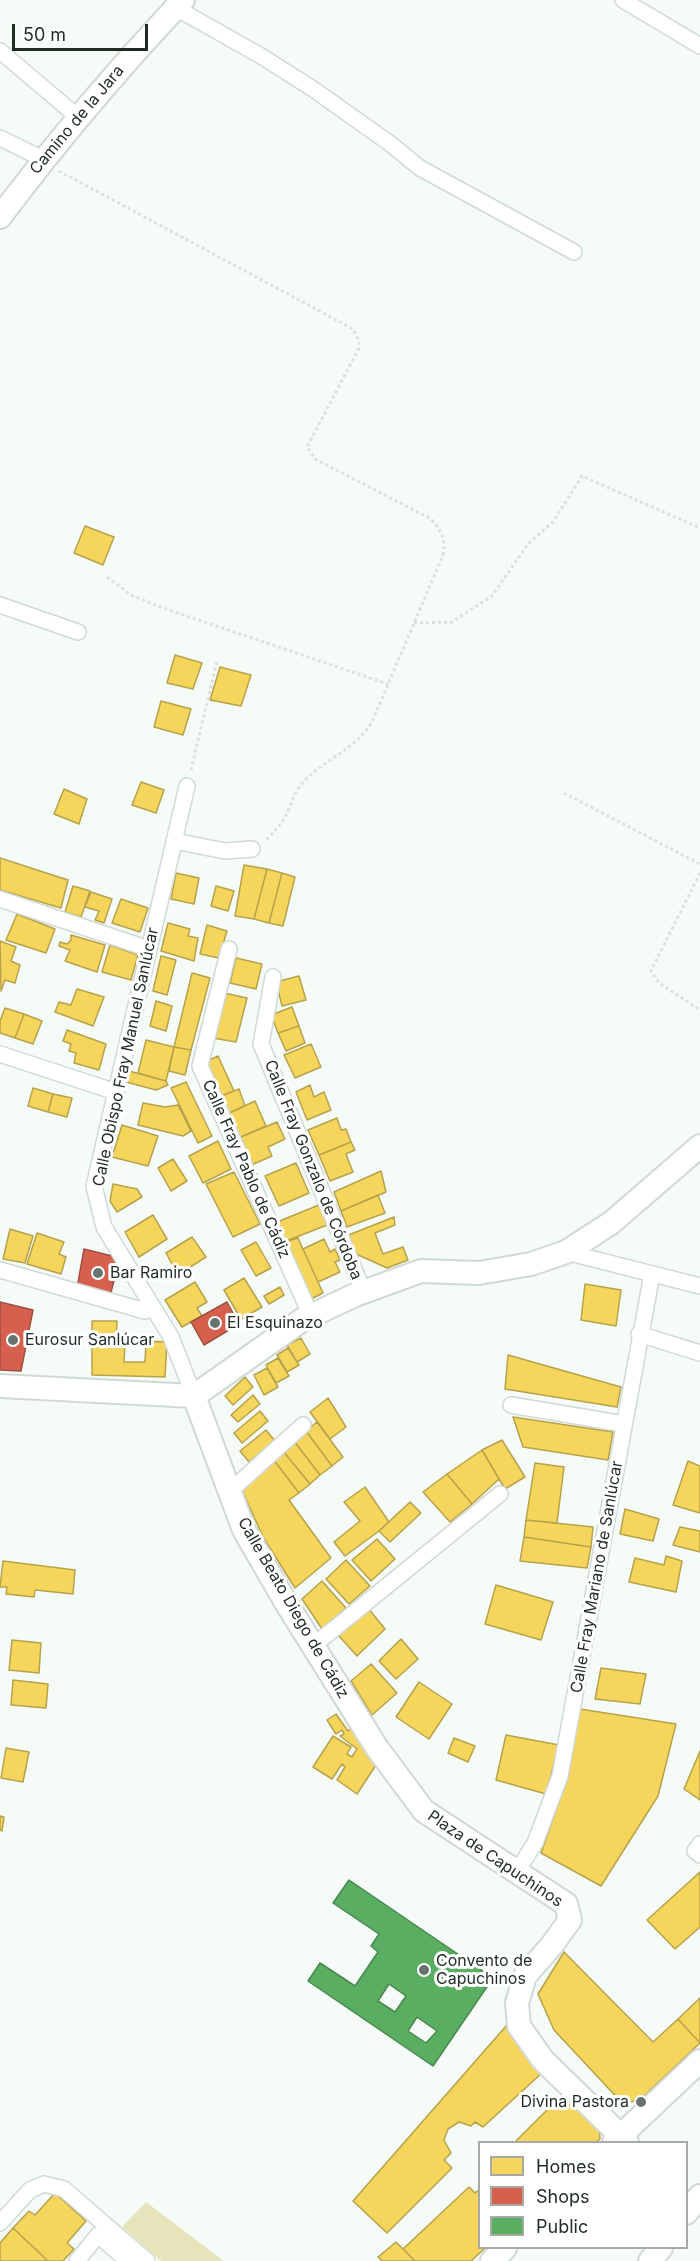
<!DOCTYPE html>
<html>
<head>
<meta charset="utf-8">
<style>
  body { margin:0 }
  #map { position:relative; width:700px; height:2261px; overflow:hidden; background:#f5fcf8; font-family:Inter,sans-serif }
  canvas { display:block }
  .legend { position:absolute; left:478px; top:2141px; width:210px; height:108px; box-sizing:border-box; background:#fff; border:2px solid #a5aaa7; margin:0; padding:8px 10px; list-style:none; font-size:18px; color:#1f2b23 }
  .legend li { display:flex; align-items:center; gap:12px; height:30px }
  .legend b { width:30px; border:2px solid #a5aaa7 }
  .scale { position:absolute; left:12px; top:24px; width:136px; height:27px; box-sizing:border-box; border:3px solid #1f2b23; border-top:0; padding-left:8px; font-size:18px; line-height:21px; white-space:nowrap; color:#1f2b23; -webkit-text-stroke:4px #fff; paint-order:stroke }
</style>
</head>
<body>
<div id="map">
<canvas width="700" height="2261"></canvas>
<ul class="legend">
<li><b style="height:16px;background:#f6d55c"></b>Homes</li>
<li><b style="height:16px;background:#d6604d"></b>Shops</li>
<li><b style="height:16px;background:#5aae61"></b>Public</li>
</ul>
<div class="scale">50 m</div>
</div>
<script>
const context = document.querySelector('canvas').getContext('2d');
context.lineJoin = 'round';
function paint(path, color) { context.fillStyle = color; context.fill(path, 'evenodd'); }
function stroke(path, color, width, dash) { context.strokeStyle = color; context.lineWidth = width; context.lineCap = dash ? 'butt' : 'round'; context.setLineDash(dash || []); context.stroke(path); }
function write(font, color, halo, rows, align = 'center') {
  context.font = font + ' Inter,sans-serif'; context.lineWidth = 6; context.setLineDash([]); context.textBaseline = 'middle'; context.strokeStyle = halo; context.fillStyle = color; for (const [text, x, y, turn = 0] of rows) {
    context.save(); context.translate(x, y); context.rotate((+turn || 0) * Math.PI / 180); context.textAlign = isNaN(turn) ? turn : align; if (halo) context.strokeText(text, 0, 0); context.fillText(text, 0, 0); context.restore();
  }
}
const green = new Path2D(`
  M146,2202L224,2261H161L122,2227Z`);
const homes = new Path2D(`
  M85,526L114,537L103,565L74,553Z
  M175,655L202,663L193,689L167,683Z
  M220,667L251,675L241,706L210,700Z
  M161,701L191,709L183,735L154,727Z
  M141,782L164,790L156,813L132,805Z
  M64,789L87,799L79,824L54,814Z
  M0,858L68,880L61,908L0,890Z
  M244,865L267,869L254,919L235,916Z
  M267,869L282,873L269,923L254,919Z
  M176,873L199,878L194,904L171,899Z
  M282,873L295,877L283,926L269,923Z
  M73,886L90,891L81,917L65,912Z
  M216,886L234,891L228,911L211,906Z
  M91,892L112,899L104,923L95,920L99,911L85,907Z
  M121,899L148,908L140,932L112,923Z
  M17,914L55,929L46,953L6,940Z
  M168,923L190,929L188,936L198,938L194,961L161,951Z
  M207,925L227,931L219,958L200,954Z
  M71,935L105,945L97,972L65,961L70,950L59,946L60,942L67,944L71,940Z
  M0,941L16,947L11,961L20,965L15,983L5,980L1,991Z
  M110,945L138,955L131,980L102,972Z
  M161,956L176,960L167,995L153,991Z
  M236,958L262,964L256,989L230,983Z
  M192,973L210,978L191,1050L174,1047Z
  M299,976L306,1000L282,1006L276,982Z
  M77,989L104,997L93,1026L55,1012L59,1002L71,1005Z
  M224,993L247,998L236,1042L213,1038Z
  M156,1001L172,1006L166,1031L150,1026Z
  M292,1007L299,1026L278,1033L271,1015Z
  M5,1008L24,1014L15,1038L0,1033V1021Z
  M24,1014L42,1021L33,1044L15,1038Z
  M299,1026L305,1043L286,1051L278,1033Z
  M67,1030L106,1044L99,1070L74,1063L76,1053L69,1051L71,1044L63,1041Z
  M146,1040L174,1047L166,1081L138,1073Z
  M311,1044L321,1067L295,1078L284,1055Z
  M174,1047L191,1050L185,1075L169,1071Z
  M218,1056L234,1091L216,1098L203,1063Z
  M129,1071L166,1081L168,1085L156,1090L126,1082Z
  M186,1082L212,1136L198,1143L171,1088Z
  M310,1085L314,1097L324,1092L331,1110L307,1120L296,1092Z
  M33,1088L53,1094L48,1112L28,1106Z
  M239,1089L245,1106L225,1115L216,1098Z
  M53,1094L72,1098L67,1117L48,1112Z
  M255,1101L266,1126L236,1139L225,1115Z
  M143,1103L165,1107L178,1105L191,1131L183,1136L138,1125Z
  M337,1118L341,1130L346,1129L351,1142L319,1155L308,1130Z
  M277,1122L285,1139L268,1147L272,1156L249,1166L236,1139Z
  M122,1125L158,1136L148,1166L112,1157Z
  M218,1141L231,1169L203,1183L189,1156Z
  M351,1142L355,1150L346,1154L353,1172L330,1181L319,1155Z
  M173,1159L187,1181L171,1191L158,1168Z
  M296,1163L309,1193L279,1206L265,1176Z
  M381,1171L386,1192L341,1211L334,1192Z
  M234,1172L260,1224L233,1237L206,1184Z
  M113,1184L137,1189L142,1197L117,1212L110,1201Z
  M378,1195L385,1213L347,1227L341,1211Z
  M319,1205L327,1225L281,1243L272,1224Z
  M153,1215L167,1239L139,1257L125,1232Z
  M394,1217L395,1225L375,1233L383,1254L403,1247L408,1260L387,1268L354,1253L346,1236Z
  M10,1229L33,1236L25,1263L3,1259Z
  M37,1233L64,1242L59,1254L66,1257L61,1274L27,1264Z
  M192,1237L206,1257L178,1275L166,1253Z
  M298,1238L323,1293L307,1301L281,1243Z
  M324,1239L330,1252L335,1249L340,1260L335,1262L340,1272L318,1282L303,1249Z
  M256,1242L271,1268L256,1276L241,1250Z
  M244,1278L262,1307L241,1319L224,1290Z
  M195,1282L207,1302L197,1308L202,1316L182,1327L165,1300Z
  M585,1284L621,1290L616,1326L581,1320Z
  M280,1287L284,1295L269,1304L264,1296Z
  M92,1321H117L116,1342H125L124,1362H145L146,1341L167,1342L165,1377L92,1375Z
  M301,1338L310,1354L297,1362L287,1345Z
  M288,1348L299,1365L287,1372L277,1355Z
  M508,1355L621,1387L617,1407L505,1389Z
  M278,1358L289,1376L276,1383L266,1365Z
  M267,1368L278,1387L264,1395L254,1375Z
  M245,1377L253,1387L233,1405L225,1396Z
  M253,1395L260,1404L238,1422L231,1415Z
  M328,1398L346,1427L330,1439L310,1412Z
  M260,1411L268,1421L242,1443L234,1433Z
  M513,1417L613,1432L608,1460L523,1447Z
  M317,1422L343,1457L332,1466L306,1431Z
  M266,1430L275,1441L249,1462L240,1451Z
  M306,1431L332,1466L320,1475L294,1441Z
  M502,1440L525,1477L505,1489L482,1450Z
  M294,1441L320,1475L310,1484L283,1451Z
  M482,1450L499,1479L472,1504L447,1474Z
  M283,1451L310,1484L299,1493L273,1459Z
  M273,1459L299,1493L289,1500L331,1558L295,1588L263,1537L241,1488Z
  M688,1461L700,1466V1513L673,1505Z
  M535,1463L564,1467L557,1523L526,1520Z
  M447,1474L472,1504L450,1522L423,1492Z
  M365,1487L389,1522L379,1531L345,1556L334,1542L360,1521L344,1502Z
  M410,1502L421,1513L390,1542L379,1531Z
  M625,1509L659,1519L653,1541L620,1534Z
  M526,1520L593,1527L591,1547L524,1537Z
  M680,1527L700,1531V1552L673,1545Z
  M524,1537L591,1547L587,1568L520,1561Z
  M377,1539L395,1559L371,1581L352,1560Z
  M666,1556L682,1561L676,1592L629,1582L635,1558L664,1565Z
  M346,1560L370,1586L349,1604L326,1579Z
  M3,1561L75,1570L73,1594L35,1590L34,1597L6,1594L7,1587H0Z
  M322,1581L346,1608L322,1629L302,1599Z
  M496,1585L553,1602L541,1640L485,1624Z
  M368,1608L385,1629L357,1656L338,1635Z
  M401,1639L418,1659L396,1679L379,1661Z
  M12,1640L41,1643L39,1673L9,1670Z
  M371,1664L397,1693L372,1715L351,1681Z
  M601,1668L646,1674L640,1704L595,1699Z
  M13,1680L48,1684L46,1708L11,1705Z
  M419,1682L452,1704L429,1739L396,1717Z
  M580,1709L676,1724L658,1796L601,1886L541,1853L568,1776Z
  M336,1714L348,1731L355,1726L380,1759L357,1794L337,1780L345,1767L342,1764L332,1779L313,1767L333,1736L351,1747L347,1754L352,1757L357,1749L340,1736L344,1734L342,1730L336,1734L327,1720Z
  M506,1735L559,1745L546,1794L496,1780Z
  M454,1738L475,1746L468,1762L448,1753Z
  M6,1748L29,1752L23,1782L1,1778Z
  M700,1751V1800L684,1789Z
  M0,1816L4,1817L2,1831L0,1830Z
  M700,1872V1927L675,1949L647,1920Z
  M564,1952L653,2042L678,2019L700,2043L641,2099L623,2104L554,2030L538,1994Z
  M700,1998V2043L678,2019Z
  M507,2025L599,2120L600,2139L596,2142H515L564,2093L542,2073L483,2127L475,2122L471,2126L459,2122L448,2129L444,2140L451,2153L444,2160L452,2168L387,2233L353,2201Z
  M469,2187L475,2193L480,2189V2248H485L471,2261H415L403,2249Z
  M55,2193L86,2221L67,2243L74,2249L63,2261H48L13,2228L29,2211L35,2215Z
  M13,2228L48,2261H0V2243Z
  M396,2242L415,2261H382L378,2257Z`);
const shops = new Path2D(`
  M84,1249L120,1258L110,1296L77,1288Z
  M0,1302L33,1310L21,1371L0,1370Z
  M227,1302L239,1324L204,1345L191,1322Z`);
const public = new Path2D(`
  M349,1880L493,1978L433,2066L308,1981L320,1963L355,1986L378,1952L371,1946L379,1934L333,1903ZM389,1984L406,1996L395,2012L378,2001ZM417,2017L437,2031L426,2043L408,2031Z`);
const path = new Path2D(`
  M59,171L353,329L359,341V348L307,447L315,459L431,519C442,531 446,540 443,555L372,722C352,754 316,762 298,789C292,798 290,809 284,819C279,827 273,833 266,840
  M107,577L131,595L163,608L388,684
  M414,623L452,622L492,596L528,544L553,522L582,476L700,528
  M191,770L217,661
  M564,793L700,864
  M700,873L651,971L659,983L700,1010`);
const street = new Path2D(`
  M623,0L700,46
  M176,8L261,56L313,89L388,142L420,168L574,252
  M0,51L79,118
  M0,138L43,159
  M0,605L78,632
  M187,786L94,1186L104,1227L171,1337L194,1396
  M174,841L225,851L252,849
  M0,899L149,949
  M229,949L200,1066L311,1316
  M273,977L261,1044L364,1293
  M0,1054L116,1092
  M566,1252L700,1286
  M0,1270L145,1311L153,1307
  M639,1334L700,1353
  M511,1405L624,1424
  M229,1492L303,1425
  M313,1646L500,1494
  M700,1844L695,1851L700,1855
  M517,1871L535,1843L560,1776L652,1274
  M0,2223L30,2190L44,2184L64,2189L147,2261
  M77,2261L98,2235L128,2261`);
const secondary = new Path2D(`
  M0,217C57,141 118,69 183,0
  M0,1386L194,1396L302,1320L355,1295L421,1271L479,1273L531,1264L566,1252L611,1223L700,1146
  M194,1396L244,1530L288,1606L377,1748L424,1811L566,1904L570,1920L552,1945L525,1976L517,2003L519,2026L543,2060L627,2142
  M614,2142L700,2061
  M686,2213L700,2196
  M492,2261L505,2248
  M650,2261L661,2248`);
const markers = [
  [98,1273,6,"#6a746e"],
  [215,1323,6,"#6a746e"],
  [13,1340,6,"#6a746e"],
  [424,1970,6,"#6a746e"],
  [641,2102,6,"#6a746e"]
];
const streetNames = [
  ["Camino de la Jara",77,120,-50],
  ["Calle Obispo Fray Manuel Sanlúcar",126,1057,-78],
  ["Calle Fray Pablo de Cádiz",246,1169,66],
  ["Calle Fray Gonzalo de Córdoba",313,1170,68],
  ["Calle Fray Mariano de Sanlúcar",597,1577,-80],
  ["Calle Beato Diego de Cádiz",293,1608,60],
  ["Plaza de Capuchinos",495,1859,34]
];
const poiNames = [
  ["Bar Ramiro",110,1273],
  ["El Esquinazo",227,1323],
  ["Eurosur Sanlúcar",25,1340],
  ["Convento de",436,1961],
  ["Capuchinos",436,1979],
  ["Divina Pastora",629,2102,"right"]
];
paint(green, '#e7e3bb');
paint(homes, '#f6d55c');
stroke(homes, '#b6a24b', 1.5);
paint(shops, '#d6604d');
stroke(shops, '#9f5040', 1.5);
paint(public, '#5aae61');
stroke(public, '#48874e', 1.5);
stroke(street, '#d0d9d4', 18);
stroke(secondary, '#d0d9d4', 26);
stroke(path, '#dee0de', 3, [3, 3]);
stroke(street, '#fefffe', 15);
stroke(secondary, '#fefffe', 22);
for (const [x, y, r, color] of markers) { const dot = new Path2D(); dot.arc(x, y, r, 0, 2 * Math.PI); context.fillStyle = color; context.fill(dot); stroke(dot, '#fff', 2); }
write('16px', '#1f2b23', '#fff', streetNames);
write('16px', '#1f2b23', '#fff', poiNames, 'left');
</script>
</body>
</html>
